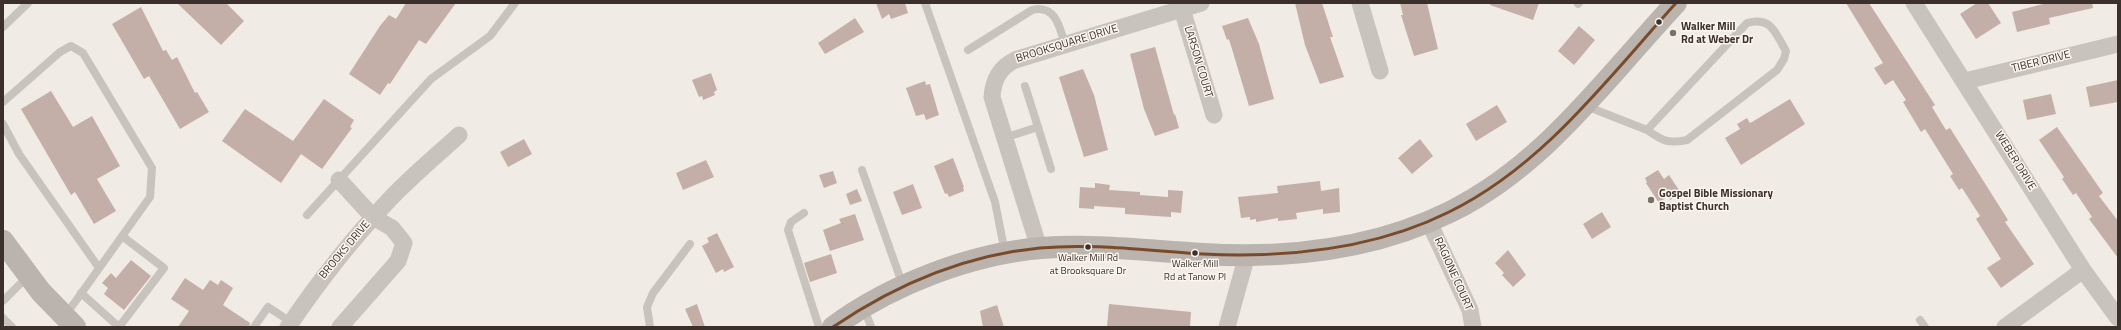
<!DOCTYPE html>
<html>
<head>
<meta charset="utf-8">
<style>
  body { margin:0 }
  #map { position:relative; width:2121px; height:330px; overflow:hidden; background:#f0ebe5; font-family:"Titillium Web",sans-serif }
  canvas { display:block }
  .frame { position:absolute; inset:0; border:4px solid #3b302b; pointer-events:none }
</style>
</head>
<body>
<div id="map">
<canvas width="2121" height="330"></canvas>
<div class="frame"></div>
</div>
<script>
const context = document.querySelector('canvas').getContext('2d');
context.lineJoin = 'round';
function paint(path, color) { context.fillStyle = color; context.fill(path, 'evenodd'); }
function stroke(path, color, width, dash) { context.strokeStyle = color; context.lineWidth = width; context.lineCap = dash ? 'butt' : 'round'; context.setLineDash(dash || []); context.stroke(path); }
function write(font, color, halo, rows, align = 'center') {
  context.font = font + ' "Titillium Web",sans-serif'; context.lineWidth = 3; context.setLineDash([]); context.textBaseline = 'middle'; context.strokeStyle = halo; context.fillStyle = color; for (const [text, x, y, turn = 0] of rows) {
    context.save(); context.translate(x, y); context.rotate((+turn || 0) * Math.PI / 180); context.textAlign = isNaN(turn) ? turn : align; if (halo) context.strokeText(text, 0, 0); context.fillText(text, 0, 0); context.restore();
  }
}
const building = new Path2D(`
  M177,3H226L244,21L221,45Z
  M406,3H456L426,44L419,40L390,84L388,83L380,95L349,74L380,26L389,15L396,19Z
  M876,3H905L908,13L891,19L889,14L882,19Z
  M1295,3H1322L1333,37H1330L1344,77L1320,84L1305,45Z
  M1400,3H1427L1438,49L1414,56L1401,15H1403Z
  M1490,3H1539L1533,20L1490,5Z
  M1846,3H1869L1935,105L1932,107L1946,130L1950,128L2008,220L2005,222L2034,264L2001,288L1987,268L2001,259L1976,219L1980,216L1962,188L1959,190L1950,176L1953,174L1925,129L1921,132L1903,102L1906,100L1893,80L1885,85L1874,68L1883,63Z
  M1977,3H1988L2001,23L1976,39L1960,14Z
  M2047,3H2092L2093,8L2049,18L2050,24L2017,32L2012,12Z
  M141,7L163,51L166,50L172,60L177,57L195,93L197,92L209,112L180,129L149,76L144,79L112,24Z
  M855,18L864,32L825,54L818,43Z
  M1248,18L1259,44L1274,99L1249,106L1229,39L1227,40L1222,26Z
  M1579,26L1595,40L1574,65L1558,51Z
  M1155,47L1174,115L1175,114L1179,128L1155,136L1144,109L1130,54Z
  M1083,69L1094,95L1108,150L1084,157L1059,77Z
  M711,73L717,90L714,92L715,95L703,100L702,96L699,97L692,80Z
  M2118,80V102L2090,107L2086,87Z
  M925,81L926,85L930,84L939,115L926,120L924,114L916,116L906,88Z
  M51,91L73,127L92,116L120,166L97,179L116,211L94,224L75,192L71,195L21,109Z
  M2051,94L2056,114L2027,120L2023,100Z
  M324,99L354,120L350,127L352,128L322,169L301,154L281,183L222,141L245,109L293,141Z
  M1790,99L1805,124L1741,165L1725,138L1740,129L1737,124L1747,118L1750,123L1752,122Z
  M1497,105L1507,122L1476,141L1466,124Z
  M2057,127L2103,193L2099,196L2118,221V258L2089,219L2092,217L2076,193L2073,195L2062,179L2064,177L2039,140Z
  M524,139L532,154L508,167L500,152Z
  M1420,139L1433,156L1412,174L1398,158Z
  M953,158L964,187H963L964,191L949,197L947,193L945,194L934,166Z
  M706,160L714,177L683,190L676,173Z
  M1658,170L1664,179L1669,175L1681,193L1670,200L1668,196L1659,203L1646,183L1647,182L1645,178Z
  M833,171L837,183L824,188L819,175Z
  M1320,181L1321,191L1339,188L1340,212L1323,214V209L1296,213L1297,219L1278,221V218L1256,222V219L1250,220V217L1241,218L1238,197L1278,193L1277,186Z
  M1095,183L1110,185L1109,190L1140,192V195L1168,197V190L1183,191L1181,213L1171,212V217L1125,214V208L1094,206V209L1079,208L1080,187L1095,188Z
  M913,184L922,208L902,215L893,192Z
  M857,189L862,201L850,205L846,194Z
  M1602,212L1611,227L1592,239L1583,224Z
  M855,214L864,240L830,251L823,230L841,223L839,219Z
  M717,233L734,267L724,272L723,269L716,273L702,246L709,242L707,238Z
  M1508,250L1526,275L1513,287L1502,275L1504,273L1495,263Z
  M831,254L837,273L810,282L804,263Z
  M131,260L151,276L124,310L104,294L108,288L102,283L111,273L116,278Z
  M185,278L203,290L210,280L218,285L221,280L233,288L223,305L250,323L249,327H178L189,311L171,299Z
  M697,304L705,327H693L685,309Z
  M1109,304L1191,312L1190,327H1107Z
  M997,305L1004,327H983L980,311Z`);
const lane = new Path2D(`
  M925,3L995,202L1005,253
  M1578,4L1579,3
  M3,27L28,3
  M968,50L1032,10C1055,4 1060,27 1065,45
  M3,102L60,52L71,46L83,53L152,168L150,197L65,316
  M1586,106L1647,130L1747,23C1772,16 1775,33 1786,51L1784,59L1777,70L1687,140C1668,144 1663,141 1647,130
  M3,124L19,154L99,268
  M1038,127L1051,169
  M1004,138L1038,127L1025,86
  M862,170L903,286
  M804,213L791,222L788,230L819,327
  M307,215L431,79L490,36L515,3
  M81,293L119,327L164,268L122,236
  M3,301L28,276
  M864,308L871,327
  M3,318L12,327
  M1920,320L1925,327
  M254,327L268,307L291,322
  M650,327L647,307L653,293L690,244`);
const street = new Path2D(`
  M1360,3L1380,71
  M1914,3L2083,270L2118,318
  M1182,9L1214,115
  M1965,81L2118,44
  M339,180L373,217L392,228L404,243L398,261L340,327
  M1429,222L1470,310L1473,327
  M1039,248L992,97C993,80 999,68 1015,60L1201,3
  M288,327C319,281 352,239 390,199C412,176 436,156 459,135
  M1227,327L1247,255
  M2005,327L2083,270`);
const secondary = new Path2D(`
  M3,241L41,292L75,327
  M833,327C890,285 970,254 1041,248C1095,244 1149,251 1203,254C1288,259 1373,250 1450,212C1545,165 1605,79 1676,3`);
const bus1 = new Path2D(`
  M833,327C895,285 965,255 1040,248C1094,243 1149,251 1203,254C1287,258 1373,250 1449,212C1543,166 1607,79 1676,3`);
const markers = [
  [1659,22,3.5,"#3b302b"],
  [1673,33,4,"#7a716c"],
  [1651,200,4,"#7a716c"],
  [1088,247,3.5,"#3b302b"],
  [1195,253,3.5,"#3b302b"]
];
const busNames = [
  ["Walker Mill Rd",1088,259],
  ["at Brooksquare Dr",1088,272],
  ["Walker Mill",1195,265],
  ["Rd at Tanow Pl",1195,278]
];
const poiNames = [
  ["Walker Mill",1681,27],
  ["Rd at Weber Dr",1681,40],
  ["Gospel Bible Missionary",1659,194],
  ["Baptist Church",1659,207]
];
const streetNames = [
  ["BROOKSQUARE DRIVE",1067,44,-17],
  ["LARSON COURT",1198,62,73],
  ["TIBER DRIVE",2041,62,-14],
  ["WEBER DRIVE",2015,161,58],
  ["BROOKS DRIVE",345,250,-50],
  ["RAGIONE COURT",1453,274,66]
];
paint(building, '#c3afa7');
stroke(lane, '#c9c3be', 8);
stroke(street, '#c9c3be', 17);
stroke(secondary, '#bab3ae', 22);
stroke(bus1, '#7a4b2a', 3);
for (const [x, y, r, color] of markers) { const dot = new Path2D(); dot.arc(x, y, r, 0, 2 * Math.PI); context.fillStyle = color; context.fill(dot); stroke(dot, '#fbf5ee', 1.5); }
write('10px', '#3b302b', '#fbf5ee', busNames);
write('bold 11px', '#3b302b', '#fbf5ee', poiNames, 'left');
write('11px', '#3b302b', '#fbf5ee', streetNames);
</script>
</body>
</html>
